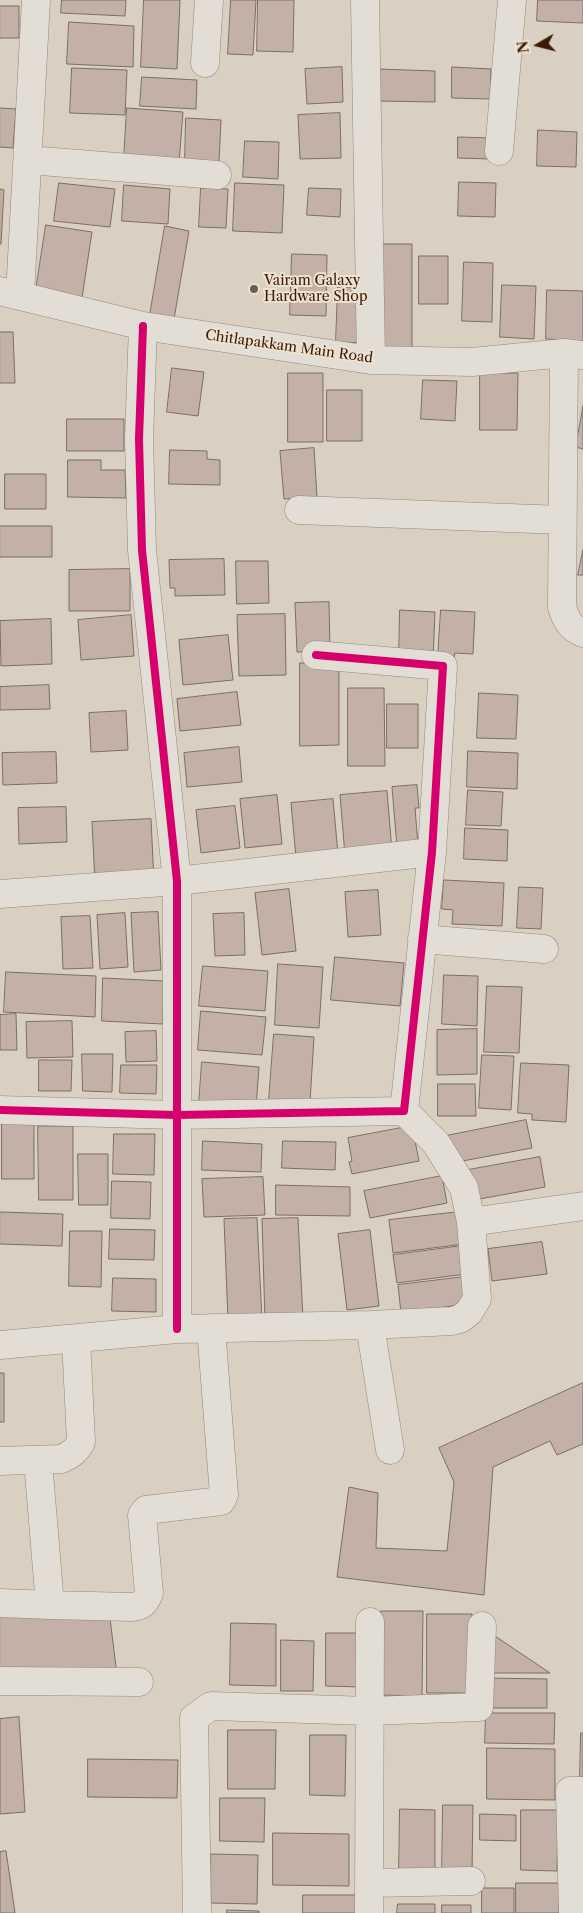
<!DOCTYPE html>
<html>
<head>
<meta charset="utf-8">
<style>
  body { margin:0 }
  #map { position:relative; width:583px; height:1913px; overflow:hidden; background:#dad0c2; font-family:"Libre Caslon Text",serif }
  canvas { display:block }
  .north { position:absolute; left:513px; top:20px; width:50px; height:50px; -webkit-text-stroke:4px #ede2d1; paint-order:stroke; rotate:262deg; font-size:14px; font-weight:700; line-height:20px; text-align:center; color:#3c1b06 }
  .north::after { content:''; display:block; margin:auto; width:18px; height:22px; background:#3c1b06; clip-path:polygon(50% 0,100% 100%,50% 72%,0 100%) }
</style>
</head>
<body>
<div id="map">
<canvas width="583" height="1913"></canvas>
<div class="north">N</div>
</div>
<script>
const context = document.querySelector('canvas').getContext('2d');
context.lineJoin = 'round';
function paint(path, color) { context.fillStyle = color; context.fill(path, 'evenodd'); }
function stroke(path, color, width, dash) { context.strokeStyle = color; context.lineWidth = width; context.lineCap = dash ? 'butt' : 'round'; context.setLineDash(dash || []); context.stroke(path); }
function write(font, color, halo, rows, align = 'center') {
  context.font = font + ' "Libre Caslon Text",serif'; context.lineWidth = 4; context.setLineDash([]); context.textBaseline = 'middle'; context.strokeStyle = halo; context.fillStyle = color; for (const [text, x, y, turn = 0] of rows) {
    context.save(); context.translate(x, y); context.rotate((+turn || 0) * Math.PI / 180); context.textAlign = isNaN(turn) ? turn : align; if (halo) context.strokeText(text, 0, 0); context.fillText(text, 0, 0); context.restore();
  }
}
const building = new Path2D(`
  M62,0H126L125,16L61,13Z
  M144,0H180L177,69L141,67Z
  M231,0H256L253,55L228,54Z
  M258,0H294L293,52L257,51Z
  M538,0H583V23L537,21Z
  M0,6H19V38H0Z
  M69,22L134,26L133,67L67,64Z
  M342,67L343,102L307,104L305,69Z
  M452,67L491,69L490,99L452,98Z
  M72,68L127,70L125,115L70,113Z
  M379,69L435,71V102L379,101Z
  M142,77L197,80L196,109L140,106Z
  M0,108L16,109L13,148L0,147Z
  M127,108L183,112L179,163L124,159Z
  M340,113L341,158L300,159L298,115Z
  M186,118L221,120L219,162L185,160Z
  M538,130L577,132L576,167L537,166Z
  M458,137L491,138V159L458,158Z
  M245,141L279,142L278,179L243,177Z
  M459,182L496,183L495,217L458,216Z
  M59,183L115,189L110,227L54,221Z
  M235,183L284,185L282,233L233,231Z
  M124,185L170,189L168,224L122,221Z
  M201,188L228,189L226,228L199,227Z
  M309,188L341,189L340,217L307,215Z
  M0,189L4,190L1,244H0Z
  M46,225L92,232L82,298L36,290Z
  M165,226L189,231L174,319L150,315Z
  M374,244H412V352H374Z
  M292,254L327,255L326,316L290,315Z
  M419,256H448V304H419Z
  M464,262L493,263L492,322L462,321Z
  M502,285L536,286L534,339L500,337Z
  M338,287H367L366,343L336,342Z
  M547,290L583,291V341L546,339Z
  M0,332H13L15,383H0Z
  M172,368L204,372L198,416L167,412Z
  M288,373H323V442H288Z
  M480,373H518L517,430H480Z
  M423,380L457,381L455,421L421,419Z
  M327,390H362V441H327Z
  M583,406V449L576,447Z
  M67,419H124V451H67Z
  M314,448L317,497L284,499L280,451Z
  M170,450L207,451V459L220,460V485L169,484Z
  M68,460H101V470H125L126,498L68,497Z
  M5,474H46V509H5Z
  M0,526H52V557H0Z
  M583,550V575H578Z
  M224,559L225,595L175,596V588H170L169,560Z
  M236,561H268L269,603L237,604Z
  M130,569V611H69V570Z
  M329,602L330,651L297,652L295,603Z
  M400,610L435,612L433,660L399,658Z
  M441,610L475,612L473,654L455,653L454,658L438,657Z
  M285,614L286,675L239,676L237,615Z
  M131,615L134,656L81,660L78,620Z
  M51,619L52,664L1,666L0,621Z
  M228,635L233,680L183,685L179,640Z
  M300,663H339V745L300,746Z
  M49,685L50,709L0,710V687Z
  M348,688H384L385,766H348Z
  M237,692L241,725L180,731L177,699Z
  M479,693L518,695L516,739L477,738Z
  M387,704H418V748H387Z
  M126,711L128,750L91,752L89,713Z
  M239,747L242,782L187,787L184,753Z
  M468,751L518,753L517,789L467,787Z
  M56,752L57,783L3,785L2,753Z
  M417,785L419,808H415L418,845L397,847L392,787Z
  M468,790L503,792L501,826L466,825Z
  M387,791L392,851L345,855L340,795Z
  M277,795L282,844L245,848L240,799Z
  M333,799L338,854L296,858L291,803Z
  M235,806L240,848L201,853L196,810Z
  M66,807L67,842L19,844L18,808Z
  M151,819L154,881L95,883L92,822Z
  M465,828L508,830L507,861L464,859Z
  M444,880L504,883L502,926L452,924L453,910L442,909Z
  M519,887L543,888L541,929L517,928Z
  M289,889L296,951L262,955L255,893Z
  M378,890L381,935L348,937L345,892Z
  M158,912L161,970L134,972L131,913Z
  M125,913L128,967L100,969L97,915Z
  M244,913L245,955L215,956L213,914Z
  M90,916L93,968L63,969L61,917Z
  M335,957L404,963L400,1006L331,1000Z
  M278,964L323,967L319,1028L275,1025Z
  M203,966L268,971L265,1011L199,1006Z
  M6,972L96,976L95,1017L4,1012Z
  M444,975L478,976L477,1026L442,1024Z
  M103,978L164,981L163,1024L102,1021Z
  M487,986L522,987L519,1053L484,1052Z
  M201,1011L266,1017L262,1055L198,1050Z
  M16,1014L17,1050H0V1015Z
  M72,1021L73,1057L27,1058L26,1022Z
  M477,1029V1074L437,1075V1030Z
  M156,1031L157,1061L126,1062L125,1032Z
  M274,1034L314,1037L310,1102L269,1100Z
  M82,1054H113L112,1092L83,1091Z
  M482,1055L514,1056L511,1110L479,1108Z
  M39,1060H72L71,1091H39Z
  M202,1062L259,1067L256,1108L199,1104Z
  M521,1063L569,1065L566,1122L532,1120V1114L518,1113Z
  M121,1065H157L156,1094L120,1093Z
  M438,1084H475L476,1116H438Z
  M2,1116H34V1179H2Z
  M526,1120L532,1148L452,1163L446,1136Z
  M38,1126H73V1200H39Z
  M412,1126L419,1161L352,1174L349,1162L352,1161L348,1138Z
  M114,1134H155L154,1175L113,1174Z
  M203,1141L262,1144L261,1172L202,1170Z
  M283,1141L336,1142L335,1170L282,1168Z
  M78,1154H108V1205H79Z
  M540,1157L545,1187L474,1200L468,1170Z
  M442,1176L447,1203L370,1218L364,1191Z
  M263,1177L265,1215L204,1217L202,1179Z
  M112,1181L151,1182L150,1219L111,1218Z
  M276,1185L350,1187V1216L276,1215Z
  M0,1212L63,1214L62,1246L0,1244Z
  M459,1212L464,1244L393,1253L389,1220Z
  M257,1218L262,1319L228,1321L224,1219Z
  M298,1218L303,1319L265,1321L262,1219Z
  M110,1229L155,1230L154,1260L109,1259Z
  M370,1230L379,1306L347,1310L338,1234Z
  M70,1231H102L101,1287L69,1286Z
  M542,1242L547,1274L492,1281L488,1249Z
  M462,1246L466,1274L397,1283L393,1255Z
  M464,1277L467,1304L401,1313L398,1285Z
  M113,1278L156,1279V1312L112,1311Z
  M0,1373H4V1422H0Z
  M583,1383V1444L557,1455L550,1441L493,1467L484,1595L337,1577L349,1487L378,1493L376,1548L447,1551L454,1482L439,1448Z
  M0,1608L109,1610L117,1675L0,1672Z
  M381,1611H423L422,1696L380,1695Z
  M427,1614H472L471,1693H427Z
  M231,1623L276,1624V1686L230,1685Z
  M486,1630L550,1673H486Z
  M326,1633H361V1687L326,1686Z
  M281,1640L314,1641L313,1691H281Z
  M486,1678L547,1679V1708H486Z
  M486,1713H555L554,1744L485,1743Z
  M19,1717L25,1812L0,1814V1719Z
  M228,1730H276L275,1789H228Z
  M581,1733H583V1778H580Z
  M310,1735H346L345,1796L310,1795Z
  M487,1748L555,1749V1800L487,1799Z
  M88,1759L178,1760L177,1798L88,1797Z
  M220,1798H265L264,1842L220,1841Z
  M443,1805H473L472,1874H442Z
  M400,1809L435,1810V1872H399Z
  M521,1810H558L557,1871L521,1870Z
  M480,1814L516,1815V1841L480,1840Z
  M273,1833L349,1834V1886L273,1885Z
  M6,1851L15,1913H0V1852Z
  M211,1854L258,1855L257,1904L211,1903Z
  M516,1883H559V1913H516Z
  M482,1888H514V1913H482Z
  M303,1895H356V1913H303Z
  M398,1904H435V1913H397Z
  M442,1905H471V1913H442Z
  M227,1910L259,1911V1913H227Z`);
const minor = new Path2D(`
  M365,0L371,360
  M205,63L209,0
  M499,151L512,0
  M28,160L217,175
  M0,291L143,326L371,360L472,362L564,353L583,355
  M20,295L36,0
  M143,326L139,439L142,550L177,881V1329
  M564,353L562,607C566,620 570,628 583,633
  M299,510L562,520
  M0,894L177,881L432,852
  M422,939L544,949
  M0,1110L176,1115L404,1111L432,852L443,666L316,655
  M471,1222L583,1206
  M370,1325L390,1450
  M0,1345L177,1329L370,1325L452,1321L460,1319L469,1312L477,1299L471,1222L464,1188L436,1143L404,1111
  M0,1461L61,1459C71,1455 76,1451 81,1442L76,1339
  M38,1461L50,1605L132,1607C142,1606 145,1603 149,1593L142,1515L146,1510L213,1502L221,1501L224,1495L211,1328
  M0,1603L50,1605
  M0,1681L139,1682
  M369,1883L471,1881
  M197,1913L194,1718L211,1706L370,1711L479,1707L482,1626
  M369,1913L370,1622
  M573,1913L570,1791H583`);
const cycleway = new Path2D(`
  M143,326L139,439L142,550L177,881V1329
  M0,1110L176,1115L404,1111L432,852L443,666L316,655`);
const markers = [
  [254,289,5,"#735a48"]
];
const poiNames = [
  ["Vairam Galaxy",264,281],
  ["Hardware Shop",264,297]
];
const streetNames = [
  ["Chitlapakkam Main Road",289,347,8]
];
paint(building, '#c3b1a8');
stroke(building, '#796f64', 1);
stroke(minor, '#91877c', 29);
stroke(minor, '#e2ded6', 28);
stroke(cycleway, '#d6006c', 8);
for (const [x, y, r, color] of markers) { const dot = new Path2D(); dot.arc(x, y, r, 0, 2 * Math.PI); context.fillStyle = color; context.fill(dot); stroke(dot, '#ede2d1', 2); }
write('14px', '#3c1b06', '#ede2d1', poiNames, 'left');
write('14px', '#3c1b06', '#ede2d1', streetNames);
</script>
</body>
</html>
